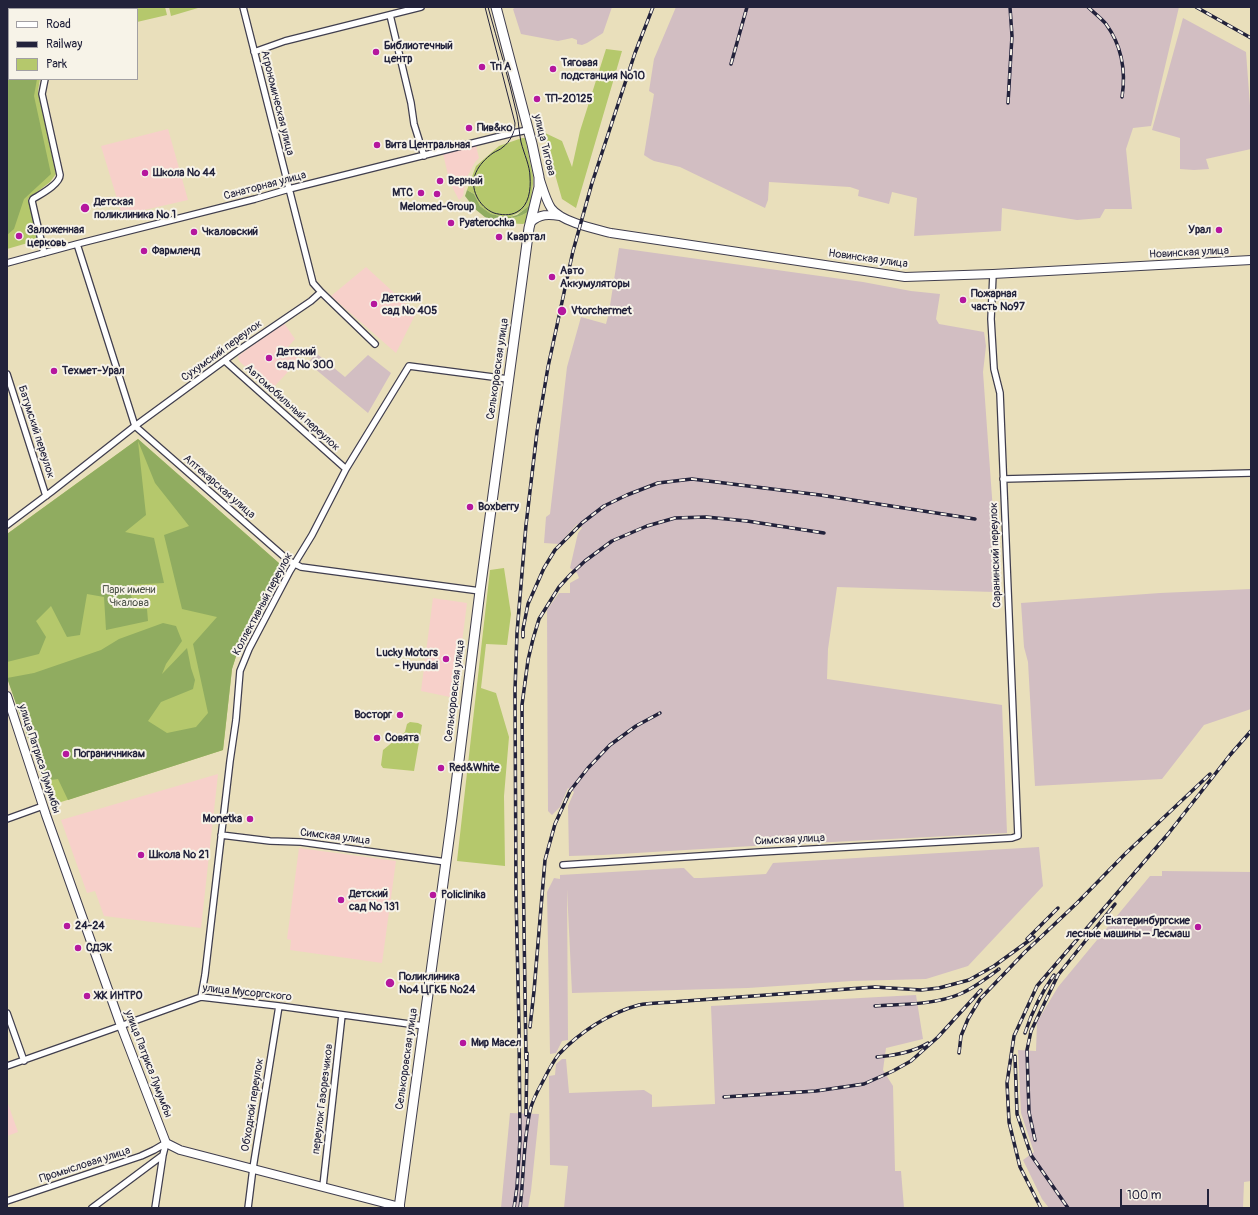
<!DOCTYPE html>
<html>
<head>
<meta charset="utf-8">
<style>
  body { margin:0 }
  #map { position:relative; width:1258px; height:1215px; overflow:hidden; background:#e9dfbb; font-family:Pangolin,sans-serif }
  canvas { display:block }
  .frame { position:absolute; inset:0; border:8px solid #22223b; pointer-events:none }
  .legend { position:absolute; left:8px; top:8px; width:130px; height:72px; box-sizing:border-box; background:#f7f3e8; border:1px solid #a29fa3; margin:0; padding:5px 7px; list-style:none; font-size:12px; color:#22223b }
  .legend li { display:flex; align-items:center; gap:8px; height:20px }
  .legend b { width:20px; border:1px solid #a29fa3 }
  .scale { position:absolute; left:1120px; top:1189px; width:89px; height:18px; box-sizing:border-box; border:2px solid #22223b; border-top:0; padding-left:5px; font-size:12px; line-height:14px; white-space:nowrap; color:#22223b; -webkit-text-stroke:3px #f7f3e8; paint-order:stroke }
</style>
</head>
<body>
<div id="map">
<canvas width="1258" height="1215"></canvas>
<div class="frame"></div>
<ul class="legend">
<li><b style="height:5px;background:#fff"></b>Road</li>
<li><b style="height:5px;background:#22223b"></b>Railway</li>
<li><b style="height:11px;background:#b5c86c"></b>Park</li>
</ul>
<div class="scale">100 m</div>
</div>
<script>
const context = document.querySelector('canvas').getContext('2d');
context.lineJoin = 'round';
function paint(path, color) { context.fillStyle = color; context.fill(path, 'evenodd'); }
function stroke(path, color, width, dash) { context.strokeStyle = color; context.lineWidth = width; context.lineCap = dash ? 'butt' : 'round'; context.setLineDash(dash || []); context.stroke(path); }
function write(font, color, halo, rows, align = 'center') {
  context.font = font + ' Pangolin,sans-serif'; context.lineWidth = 4; context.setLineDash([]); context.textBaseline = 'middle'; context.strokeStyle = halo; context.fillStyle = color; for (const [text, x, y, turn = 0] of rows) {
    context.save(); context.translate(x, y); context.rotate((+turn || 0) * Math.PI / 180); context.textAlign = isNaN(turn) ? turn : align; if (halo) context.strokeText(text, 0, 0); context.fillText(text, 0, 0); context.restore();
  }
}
const built = new Path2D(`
  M168,129L188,200L122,215L101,146Z
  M476,146L479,158L475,162L466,179L463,196L459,200L450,183L443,154Z
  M366,267L416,313L396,353L331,296Z
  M284,323L295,339L288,347L300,359L271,390L239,361L238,356Z
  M433,598L467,603L455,698L421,691Z
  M218,774L201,928L104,916L95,891L87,893L61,820Z
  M299,848L396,861L382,963L290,950L291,940L287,939Z
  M7,1101L18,1132L7,1136Z`);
const industrial = new Path2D(`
  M516,7H612L603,33L587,43L582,45L577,44V40L572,38L558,41L521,34L513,9Z
  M676,7H1179L1151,126L1133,128L1126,149L1132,209H1105L1100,218L1077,220L1002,208L1001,231L914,236L917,198L892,192L889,204L858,196L859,190L850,187L769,182L768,200L765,208L680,167L654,161L650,159L644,155L654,94L649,91L654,59Z
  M1183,18L1246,52L1251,119V149L1206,159L1209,169L1194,170L1180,169V138L1152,130Z
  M619,248L863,282L911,291L940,294L936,319L939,324L984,332L986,346L983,372L994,525V592L837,587L828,649L827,679L1002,705L1007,833L735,847L603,855L569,856L568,806L574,792L568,788L560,807L552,815L548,811L547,610L559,593H570V583L579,578L577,573L570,568L578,533L582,528L577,524L559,544L544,543L546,517L550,514L567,367L581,317L606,324L609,312Z
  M316,353L345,377L368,355L391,373L368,413L308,363Z
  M1251,589V709L1204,725L1162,779L1035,786L1028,662L1024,647L1021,603L1160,593Z
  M1039,847L1043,886L968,966L926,979L852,981L748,988L572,993L567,889L568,1040L562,1041L556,1053L550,1054L547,892L554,878L560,879V875L681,868H684L694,878H701L766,874L773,863Z
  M1162,871L1251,872L1250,1003H1251V1181L1244,1182L1243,1208H1049L1042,1199L1023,1160L1034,1152L1021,1113L1018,1050L1036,1051L1037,1022L1058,987L1150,876H1162Z
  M916,995L923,1039L886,1048L883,1070L893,1086L895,1171H901L904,1208H564L568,1166L550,1165L549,1076L555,1075L556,1064L562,1059H566L569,1093L644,1090L652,1095V1107L715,1104L711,1006Z
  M510,1113L539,1114L531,1191L528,1208H501Z`);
const green = new Path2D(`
  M7,7H60L59,9H9V79H40L38,91L56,174L50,182L28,199L38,240L7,249Z
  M125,7H165L167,15L137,22V9H127Z
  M169,7H198V8L171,16Z
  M606,49L622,51L576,208L562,199L543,132L562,141L572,167L580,131Z
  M522,138H525L533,176V184L530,205L522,211L510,217L500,216L491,214L480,206L474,194L467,190L476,166L499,146Z
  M529,211L525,223L523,224L500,223L491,222C505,216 516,221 529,211Z
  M138,439L280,564L239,647L232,669L223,750L58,803L51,797L43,781L7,677V534Z
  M504,568L511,614L507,645L486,644L481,688L496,693L509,737L504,796L505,866L457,861L490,570Z
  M410,722L418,723L422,725L414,771L383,768L381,765L383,750L405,732L407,724Z`);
const forest = new Path2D(`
  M7,7H27V9H9V79H37L34,96L51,174L24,199L14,229L7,235Z
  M467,190L474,194L480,206L491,214L500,216L510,217L517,215L530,205L529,211C516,221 505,216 491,222L475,209L465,196Z
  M138,439L280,564L239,647L232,669L223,750L68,800L58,779L43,781L7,678L34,673L101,650L119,639L163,623L176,626L182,641L166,664L162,674L187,648L191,668L195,680L193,689L161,702L148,721L167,733L196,727L208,713L193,644L217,617L182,609L164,535L189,526L155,483L138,441L146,515L125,532L154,538L164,583L129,585L134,609H147L148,621L106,630L104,597L87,594L80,635L67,637L51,606L36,621L46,637L39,654L7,662V534Z`);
const street = new Path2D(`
  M243,7L313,283L321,292L375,344
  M65,9L66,7
  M390,15L411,103L414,124L424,156
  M254,52L285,41L421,7
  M77,244L135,426L289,561L301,567L480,591
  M44,253L32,201L33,199C41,194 60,184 60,175L42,94L45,79
  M7,263L77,244L255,199L289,189L513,133L528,130
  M225,361L346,469
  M7,374L46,496
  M1003,479L1251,473
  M7,525L51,492L135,426L236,352L311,301L321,292
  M7,819L43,806
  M221,835L270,841L301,842L446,862
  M563,865L760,852L1012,838L1018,836L1000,393L994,369L991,319L993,274
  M201,997L205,975L230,761L236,720L240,671L249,649L290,571L312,535L346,469L409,366L508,379
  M7,1013L24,1061
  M7,1066L112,1029L201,997L279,1006L424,1026
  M323,1186L342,1015
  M7,1201L141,1156L154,1150L166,1143
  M92,1208L163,1155L166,1143
  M155,1208L163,1155
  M248,1208L253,1168L279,1006`);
const secondary = new Path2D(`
  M540,180C543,189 546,200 551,208C561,222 595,229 611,233L905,277L993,274L1251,260
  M531,222C540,214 548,214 560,216
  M7,696L46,815L121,1026L166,1143L180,1150L400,1207`);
const primary = new Path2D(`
  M399,1208L452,817L480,591L513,347L529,228L539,187V177L532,144L496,7`);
const tram = new Path2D(`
  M485,7L515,123C515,132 510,142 503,147C500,150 496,151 493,153C478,164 468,179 477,197C480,203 486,210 494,213C501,215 510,216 517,212C529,206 531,189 530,177C530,166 524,154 521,142C519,133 519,124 517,115C509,79 498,43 488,7`);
const rail = new Path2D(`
  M1088,7C1093,12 1101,18 1106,24C1122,46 1126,71 1122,97
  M1196,7L1251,38
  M731,64L747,7
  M1008,103L1012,36L1010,7
  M523,637V629L528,604L544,568L555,550L582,523L604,506L627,495L658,483L692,479L820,495L975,519
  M1027,939L1058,908
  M875,1006C903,1004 934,1005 960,994C974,988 987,978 999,969
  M530,1027L534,991L545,860L555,824L570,791L588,768L610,745L636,726L660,713
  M1025,1033C1032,1012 1041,993 1054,975
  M959,1053L961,1036L968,1019L980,999L1025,952L1077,903L1125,854L1210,774
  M1015,1056L1017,1114L1031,1155L1068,1208
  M877,1057C892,1056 914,1052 928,1043
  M526,1059L523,862L522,705L528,660L533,639L539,619L559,587L571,574L585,561L612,541L647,526L675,518L706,517L747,521L824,533
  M724,1097L816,1091L864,1084L893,1071L911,1061L938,1037L981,990
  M526,1115L527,1053
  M1035,1140L1029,1112L1028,1082L1027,1050L1031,1031L1058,975L1115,904
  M514,1208L517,1187L520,1139L519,1028L516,894L515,690L517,633L526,525L537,432L548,367L573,251L592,183L635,53L653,7
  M520,1208C524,1176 523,1143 530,1111C532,1101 537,1092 542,1083C547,1073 552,1063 559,1054C580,1032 609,1013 639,1005C649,1003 661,1003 672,1002L875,987L921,990L939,988L969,980L994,966L1034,937
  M1041,1208L1020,1167L1009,1122L1007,1083L1014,1036L1037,986L1168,834L1230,755L1251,731`);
const markers = [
  [376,52,4,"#b5179e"],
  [482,67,4,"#b5179e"],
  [553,69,4,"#b5179e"],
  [537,99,4,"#b5179e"],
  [469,128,4,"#b5179e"],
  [377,145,4,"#b5179e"],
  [145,173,4,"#b5179e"],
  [440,181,4,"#b5179e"],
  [421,193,4,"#b5179e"],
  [437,194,4,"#b5179e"],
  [85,208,5,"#b5179e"],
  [451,223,4,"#b5179e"],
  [1219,230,4,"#b5179e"],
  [194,232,4,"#b5179e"],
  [19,236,4,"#b5179e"],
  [499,237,4,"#b5179e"],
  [144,251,4,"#b5179e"],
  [552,277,4,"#b5179e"],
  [963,300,4,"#b5179e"],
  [374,304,4,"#b5179e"],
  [562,311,5,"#b5179e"],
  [269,358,4,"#b5179e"],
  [54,371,4,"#b5179e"],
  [470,507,4,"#b5179e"],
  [446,659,4,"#b5179e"],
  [400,715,4,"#b5179e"],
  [377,738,4,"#b5179e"],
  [66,754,4,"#b5179e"],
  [441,768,4,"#b5179e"],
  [250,819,4,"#b5179e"],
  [141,855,4,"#b5179e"],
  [433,895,4,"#b5179e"],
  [341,900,4,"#b5179e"],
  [67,926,4,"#b5179e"],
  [1198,927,4,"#b5179e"],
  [78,948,4,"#b5179e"],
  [390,983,5,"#b5179e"],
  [87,996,4,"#b5179e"],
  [463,1043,4,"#b5179e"]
];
const poiNames = [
  ["Библиотечный",384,46],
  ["центр",384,59],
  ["Тяговая",561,63],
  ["подстанция №10",561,76],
  ["Tri A",490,67],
  ["ТП-20125",545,99],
  ["Пив&ко",477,128],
  ["Вита Центральная",385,145],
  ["Школа № 44",153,173],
  ["Верный",448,181],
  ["МТС",413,193,"right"],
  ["Детская",94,202],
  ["поликлиника № 1",94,215],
  ["Melomed-Group",437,207,"center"],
  ["Pyaterochka",459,223],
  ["Заложенная",27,230],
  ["церковь",27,243],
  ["Урал",1211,230,"right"],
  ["Чкаловский",202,232],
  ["Квартал",507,237],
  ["Фармленд",152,251],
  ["Авто",560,271],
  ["Аккумуляторы",560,284],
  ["Пожарная",971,294],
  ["часть №97",971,307],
  ["Детский",382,298],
  ["сад № 405",382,311],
  ["Vtorchermet",571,311],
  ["Детский",277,352],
  ["сад № 300",277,365],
  ["Техмет-Урал",62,371],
  ["Boxberry",478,507],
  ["Lucky Motors",438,653,"right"],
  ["- Hyundai",438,666,"right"],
  ["Восторг",392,715,"right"],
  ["Совята",385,738],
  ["Пограничникам",74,754],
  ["Red&White",449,768],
  ["Monetka",242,819,"right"],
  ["Школа № 21",149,855],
  ["Детский",349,894],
  ["сад № 131",349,907],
  ["Policlinika",441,895],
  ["Екатеринбургские",1190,921,"right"],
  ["лесные машины – Лесмаш",1190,934,"right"],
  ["24-24",75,926],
  ["СДЭК",86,948],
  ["Поликлиника",399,977],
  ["№4 ЦГКБ №24",399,990],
  ["ЖК ИНТРО",95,996],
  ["Мир Масел",471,1043]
];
const streetNames = [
  ["Агрономическая улица",277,103,76],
  ["улица Титова",544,145,76],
  ["Санаторная улица",265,186,-15],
  ["Новинская улица",1189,253,-3],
  ["Новинская улица",868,259,8],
  ["Сухумский переулок",222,351,-36],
  ["Селькоровская улица",498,369,-82],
  ["Автомобильный переулок",292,408,42],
  ["Батумский переулок",36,432,72],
  ["Аптекарская улица",219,487,41],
  ["Саранинский переулок",996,555,-92],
  ["Коллективный переулок",263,604,-62],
  ["Селькоровская улица",455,691,-83],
  ["улица Патриса Лумумбы",39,759,72],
  ["Симская улица",335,837,7],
  ["Симская улица",790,840,-3],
  ["улица Мусоргского",247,993,6],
  ["Селькоровская улица",407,1059,-82],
  ["улица Патриса Лумумбы",148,1064,69],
  ["переулок Газорезчиков",323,1099,-83],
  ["Обходной переулок",253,1105,-81],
  ["Промысловая улица",85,1165,-18]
];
const parkNames = [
  ["Парк имени",129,590],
  ["Чкалова",129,603]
];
paint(built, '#f7d0ca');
paint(industrial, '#d2bec2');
paint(green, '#b5c86c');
paint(forest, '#90ac60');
stroke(street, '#403e4e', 8);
stroke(secondary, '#403e4e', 10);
stroke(primary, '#403e4e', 11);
stroke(street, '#fff', 5.5);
stroke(secondary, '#fff', 8);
stroke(primary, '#fff', 9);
stroke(tram, '#22223b', 1);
stroke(rail, '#22223b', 3.5);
stroke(rail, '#f7f3e8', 2, [6]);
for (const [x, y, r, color] of markers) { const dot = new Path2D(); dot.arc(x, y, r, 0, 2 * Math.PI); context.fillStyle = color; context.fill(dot); stroke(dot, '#f7f3e8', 1.5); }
write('bold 11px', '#22223b', '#f7f3e8', poiNames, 'left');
write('11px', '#22223b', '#f7f3e8', streetNames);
write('11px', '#4e544a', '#f7f3e8', parkNames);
</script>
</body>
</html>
